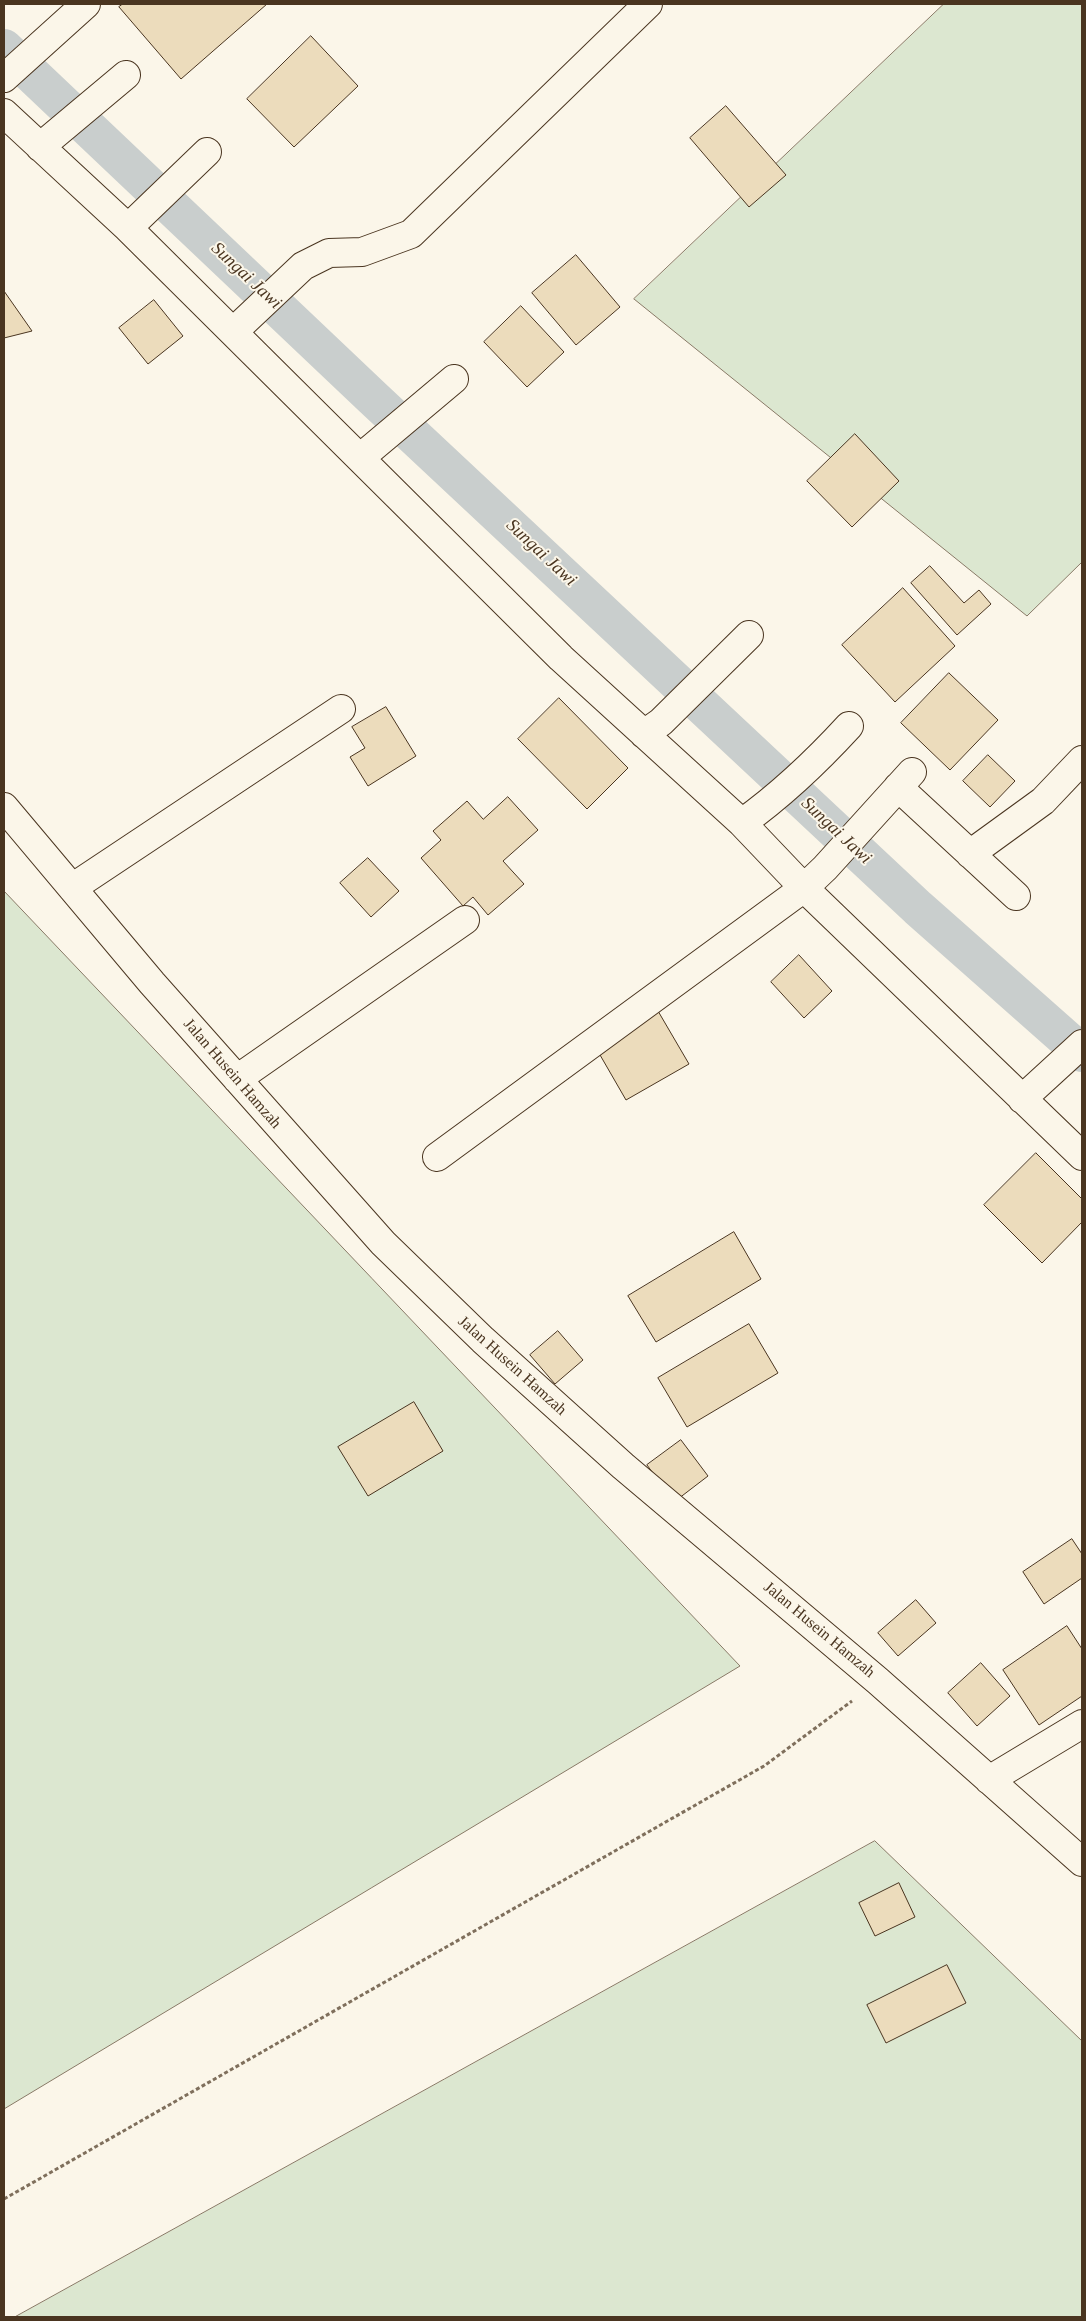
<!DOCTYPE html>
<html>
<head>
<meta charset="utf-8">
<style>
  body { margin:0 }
  #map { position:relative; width:1086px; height:2321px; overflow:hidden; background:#fbf6e9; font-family:"Times New Roman",serif }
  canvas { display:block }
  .frame { position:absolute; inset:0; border:5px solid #4a3520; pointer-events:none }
</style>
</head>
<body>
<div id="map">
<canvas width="1086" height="2321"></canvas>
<div class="frame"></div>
</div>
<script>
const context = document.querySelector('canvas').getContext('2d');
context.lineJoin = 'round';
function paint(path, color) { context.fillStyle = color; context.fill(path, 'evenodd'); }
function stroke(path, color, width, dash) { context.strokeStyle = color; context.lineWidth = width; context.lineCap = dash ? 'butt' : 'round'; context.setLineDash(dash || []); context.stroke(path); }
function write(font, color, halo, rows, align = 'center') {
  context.font = font + ' "Times New Roman",serif'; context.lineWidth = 4; context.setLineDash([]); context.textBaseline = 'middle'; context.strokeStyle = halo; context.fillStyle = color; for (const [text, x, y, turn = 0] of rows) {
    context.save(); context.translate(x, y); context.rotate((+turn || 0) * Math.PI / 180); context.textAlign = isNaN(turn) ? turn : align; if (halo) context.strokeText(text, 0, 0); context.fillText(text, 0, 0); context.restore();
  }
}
const green = new Path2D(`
  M944,4H1082V562L1027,616L634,299Z
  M4,891L740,1666L4,2109Z
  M875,1841L1082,2041V2317H15Z`);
const canal = new Path2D(`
  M4,48L373,398L918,908L1082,1053`);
const building = new Path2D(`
  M123,4H267L181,79L119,7Z
  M311,36L358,86L294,147L247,99Z
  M726,106L786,175L749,207L690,138Z
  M576,255L620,307L576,345L532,293Z
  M4,291L32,331L4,338Z
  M154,300L183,336L148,364L119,328Z
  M521,306L564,352L527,387L484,342Z
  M855,434L899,481L852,527L807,481Z
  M930,566L964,603L979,590L991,604L957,635L911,583Z
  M903,588L955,646L895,702L842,645Z
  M949,673L998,720L950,770L901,723Z
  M559,698L628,768L587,809L518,739Z
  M386,707L416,756L368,786L350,757L365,748L352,727Z
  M988,755L1015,781L990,807L963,781Z
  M508,797L538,830L503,861L524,884L488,915L473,897L463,906L421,858L441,840L433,831L467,801L483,819Z
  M368,858L399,891L371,917L340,883Z
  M799,955L832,991L804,1018L771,982Z
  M658,1011L689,1064L626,1100L596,1048Z
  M1036,1153L1082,1199V1222L1042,1263L984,1205Z
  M734,1232L761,1279L656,1342L628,1296Z
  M749,1324L778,1373L687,1427L658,1378Z
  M558,1331L583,1360L555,1384L530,1355Z
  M414,1402L443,1451L368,1496L338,1447Z
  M681,1440L708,1476L674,1502L647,1465Z
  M1072,1539L1082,1554V1578L1044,1604L1023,1572Z
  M916,1600L936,1623L898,1656L878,1633Z
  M1067,1626L1082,1649V1696L1039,1725L1003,1670Z
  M981,1663L1010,1696L977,1726L948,1693Z
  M899,1883L915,1917L875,1936L859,1903Z
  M947,1965L966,2003L886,2043L867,2005Z`);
const path = new Path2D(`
  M4,2199L764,1766L852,1701`);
const minor = new Path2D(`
  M4,78L86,4
  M4,113L128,228L561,658L742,823L804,888L1082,1156
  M40,147L126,75
  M128,228L207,152
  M233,332L303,266L329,253L362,252L411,234L648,4
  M360,458L454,379
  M644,734L661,722L749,635
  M898,787L1016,896
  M4,807L152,983L383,1243L483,1340L623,1466L878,1681L1082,1862
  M742,823C781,795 816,762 849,726
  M970,854L1043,801L1082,760
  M72,888L341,709
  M237,1079L465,920
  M1022,1099L1082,1044
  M437,1157L804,888L825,868L912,772
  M989,1780L1082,1724`);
const streetNames = [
  ["Jalan Husein Hamzah",232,1074,49],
  ["Jalan Husein Hamzah",512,1366,42],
  ["Jalan Husein Hamzah",819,1630,40]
];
const waterNames = [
  ["Sungai Jawi",246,276,43],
  ["Sungai Jawi",541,553,43],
  ["Sungai Jawi",836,831,43]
];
paint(green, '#dce7d0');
stroke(green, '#887966', 1);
stroke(canal, '#c9cecd', 38);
paint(building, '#ecdcbc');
stroke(building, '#4a3520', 1);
stroke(minor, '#4a3520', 30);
stroke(path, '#7f6f5c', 3, [4, 2.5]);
stroke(minor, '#fbf6e9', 28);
write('16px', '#4a3520', '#fbf6e9', streetNames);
write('italic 18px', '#4a3520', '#fbf6e9', waterNames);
</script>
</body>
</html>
